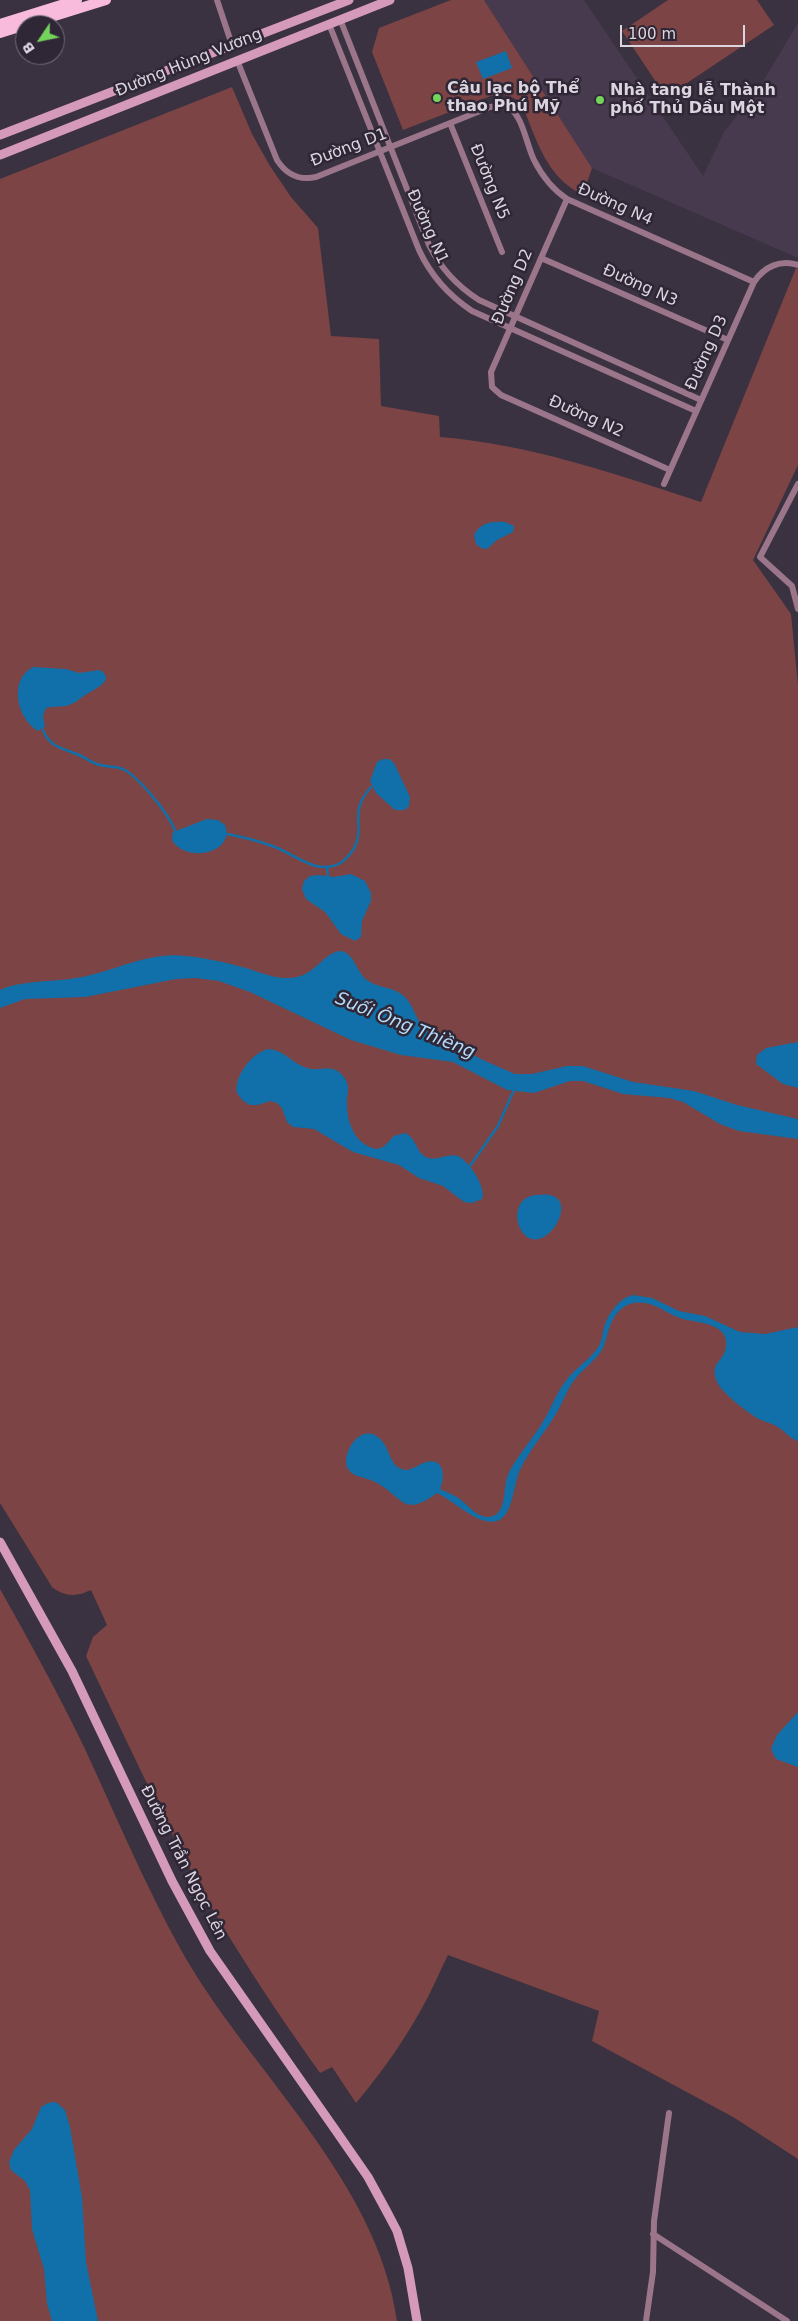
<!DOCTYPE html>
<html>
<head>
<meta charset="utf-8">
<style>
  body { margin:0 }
  #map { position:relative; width:798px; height:2321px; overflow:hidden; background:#3a3141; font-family:"DejaVu Sans",sans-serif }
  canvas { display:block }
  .north { position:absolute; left:15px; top:15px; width:50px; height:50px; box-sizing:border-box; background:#302736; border:1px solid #746d7a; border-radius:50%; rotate:236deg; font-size:14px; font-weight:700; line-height:20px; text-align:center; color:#dbd5df }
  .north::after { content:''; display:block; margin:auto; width:18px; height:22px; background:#75d25b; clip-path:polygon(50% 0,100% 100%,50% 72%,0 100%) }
  .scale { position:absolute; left:620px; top:25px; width:125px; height:22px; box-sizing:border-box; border:2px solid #dbd5df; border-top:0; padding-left:6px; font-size:15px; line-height:18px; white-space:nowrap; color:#dbd5df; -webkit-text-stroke:4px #302736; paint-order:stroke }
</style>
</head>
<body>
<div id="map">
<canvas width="798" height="2321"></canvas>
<div class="north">B</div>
<div class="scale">100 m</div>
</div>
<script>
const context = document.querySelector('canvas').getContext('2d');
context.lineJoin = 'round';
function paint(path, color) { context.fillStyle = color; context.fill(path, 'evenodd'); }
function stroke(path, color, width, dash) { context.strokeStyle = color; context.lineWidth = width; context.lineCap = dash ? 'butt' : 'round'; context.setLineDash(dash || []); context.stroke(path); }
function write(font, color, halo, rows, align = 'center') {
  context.font = font + ' "DejaVu Sans",sans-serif'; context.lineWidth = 5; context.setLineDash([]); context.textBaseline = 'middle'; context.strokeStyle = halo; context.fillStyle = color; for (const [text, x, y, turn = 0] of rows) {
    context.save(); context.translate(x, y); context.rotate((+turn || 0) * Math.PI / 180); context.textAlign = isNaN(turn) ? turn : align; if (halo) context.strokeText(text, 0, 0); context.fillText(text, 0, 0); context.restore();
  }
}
const built = new Path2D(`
  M484,0H584L703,176L724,132L759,88L798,23V258L592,168Z`);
const green = new Path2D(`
  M451,0H484L592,168L583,195C553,180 542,155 530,125C527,117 524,107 518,101C511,95 500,94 491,96L403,130L372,52L379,28Z
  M668,0H757L774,25L666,97L622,31Z
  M232,87L252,134L270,166L291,197L318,228L331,336L379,339L381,406L439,416L440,437C529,444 616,474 701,502L796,268L798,269V465L753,560L791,614L798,685V2159L733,2117L592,2041L599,2011L448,1955C441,1969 435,1983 428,1997C408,2035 384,2070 356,2103L332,2067L320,2073C279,2016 241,1958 206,1898C162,1819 125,1737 86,1656L93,1637L107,1625L91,1590C77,1597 65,1597 52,1587L0,1503V179Z
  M0,1589C30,1642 59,1695 85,1749C116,1816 145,1885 181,1950C249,2071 377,2178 397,2321H0Z`);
const water = new Path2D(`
  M506,51L512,68L483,79L476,62Z
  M505,522L514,526L513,532L497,540L487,549L481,548L476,544L474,535C480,523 491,521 505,522Z
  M33,667L66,669L79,673L100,670C116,680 96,688 87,694C80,698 75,704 66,706C60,707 53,706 46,708L43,716L45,727L38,731C17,719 8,680 33,667Z
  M383,759H389L394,763L410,797L409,806L405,810H395L376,793L370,781L377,762Z
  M207,819L218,820L225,825C236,853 186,864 172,840L173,832Z
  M351,874L365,881L371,893V901L362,921L361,937L355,941L341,934L325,912L306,899L302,889L304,881L310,876L318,875L334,877Z
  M342,951C356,956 356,972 367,980C379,989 395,986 406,998C415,1008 416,1022 427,1031L483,1060L515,1074H532L567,1066H583L633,1082L694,1091L737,1105L798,1119V1139L739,1131L720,1124L683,1102L669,1098L623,1094L583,1081H570L534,1093L507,1090L453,1062L401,1055L351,1040L250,992L219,981L196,978L176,979L85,997L25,999L0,1008V990L7,987C31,980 58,982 82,977C117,970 151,951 186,956C204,958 225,962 242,967C258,971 273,979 290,978C316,977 323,951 342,951Z
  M798,1042V1088L783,1084L756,1064L757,1055L766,1048Z
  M270,1049C285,1051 293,1064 307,1068C320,1072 333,1063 343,1076C352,1086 346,1094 347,1105C347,1119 353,1138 366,1145C381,1154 385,1145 394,1136L405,1133C417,1138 415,1151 426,1157C437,1162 447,1153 458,1156C469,1161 487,1188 482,1199L472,1203L464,1202L443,1186L419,1178L399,1165L353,1152L314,1129L293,1127L287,1122L282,1108L277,1103L270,1101L258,1105H250L242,1100L237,1093C233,1078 253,1050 270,1049Z
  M535,1195C540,1195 545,1194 550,1195C568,1199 561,1220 553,1229C523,1264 500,1200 535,1195Z
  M633,1295L652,1298L679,1311L705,1316L740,1332L765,1334L798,1327V1441C789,1438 784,1430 776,1426C771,1423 765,1422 759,1419C748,1413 722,1393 717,1382C709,1362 724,1362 726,1347C730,1322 695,1323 680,1318C668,1314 658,1305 645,1303C635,1301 625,1304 618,1312C608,1323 608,1338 602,1350C595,1361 584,1368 576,1378C567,1389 563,1402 556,1414C544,1434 529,1450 519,1472C514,1485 512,1517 497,1521C478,1526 454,1501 437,1493C402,1519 403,1496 375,1482C367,1477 354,1478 348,1469C340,1456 359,1423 378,1437C388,1444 388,1457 396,1466C399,1468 403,1470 407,1470C414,1469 419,1464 426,1462C445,1457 445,1478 440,1489C446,1492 452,1494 457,1497C468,1504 478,1521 493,1516C508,1510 502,1486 509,1472C518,1456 531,1440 541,1425C550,1411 555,1395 565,1382C574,1369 588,1361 597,1349C602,1342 602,1335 604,1328C607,1315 619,1298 633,1295Z
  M798,1712V1767L776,1759L771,1749L777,1735Z
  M56,2102L65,2110L70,2127L82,2197L86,2262L98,2321H52L47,2303L44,2269L32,2229L30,2190L25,2181L11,2170L9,2162L14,2150L32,2129L41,2107L48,2103Z`);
const stream = new Path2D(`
  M43,730C50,748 63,748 79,755C86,758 92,763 100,765C107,767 115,766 123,769C140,778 167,812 175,830
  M227,834C243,837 259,841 275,847C296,855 318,877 342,862C348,857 353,852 356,844C364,822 349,812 371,787
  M327,867L328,877
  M470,1166L498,1126L514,1090`);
const street = new Path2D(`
  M217,0L232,45
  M340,19L429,245C441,269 457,286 479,300L701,400
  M329,24L419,250C431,276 448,295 472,311L696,411
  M237,60L277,160C286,174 298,181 316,177L490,107L506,105C523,114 526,144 534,160C542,176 552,189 567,199L754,282
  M450,123L502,252
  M567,199L491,372L492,387L501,395L670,470
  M541,258L728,340
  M664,484L754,282C764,267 780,259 798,265
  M798,484L760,557L792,586L798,609
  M653,2234L787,2321
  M646,2321L653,2272L654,2221L669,2113`);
const secondary = new Path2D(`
  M0,135L349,0
  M0,155L390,0
  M0,1542L72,1671L172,1881L210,1951L334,2128L368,2177L387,2212L397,2231L408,2268L417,2321`);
const primary = new Path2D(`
  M0,24L77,0
  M0,33L106,0`);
const markers = [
  [437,98,5,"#75d25b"],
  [600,100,5,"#75d25b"]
];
const streetNames = [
  ["Đường Hùng Vương",189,63,-22],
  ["Đường D1",349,148,-21],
  ["Đường N5",489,182,68],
  ["Đường N4",615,205,24],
  ["Đường N1",427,227,66],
  ["Đường N3",640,286,24],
  ["Đường D2",513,287,-67],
  ["Đường D3",707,353,-66],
  ["Đường N2",586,417,24],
  ["Đường Trần Ngọc Lên",183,1863,63]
];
const poiNames = [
  ["Câu lạc bộ Thể",447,89],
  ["thao Phú Mỹ",447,107],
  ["Nhà tang lễ Thành",610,91],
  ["phố Thủ Dầu Một",610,109]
];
const waterNames = [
  ["Suối Ông Thiềng",405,1026,22]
];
paint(built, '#473a4f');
paint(green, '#7c4444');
paint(water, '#1170a9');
stroke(stream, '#1170a9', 2.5);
stroke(street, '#9b768a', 6);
stroke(secondary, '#d59aba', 9);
stroke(primary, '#f8bbdc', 10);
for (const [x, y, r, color] of markers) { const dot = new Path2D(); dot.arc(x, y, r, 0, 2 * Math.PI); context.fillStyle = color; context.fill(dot); stroke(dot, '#302736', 2); }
write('16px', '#dbd5df', '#302736', streetNames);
write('bold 16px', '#dbd5df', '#302736', poiNames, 'left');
write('italic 18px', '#b4dbfa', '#302736', waterNames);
</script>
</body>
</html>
